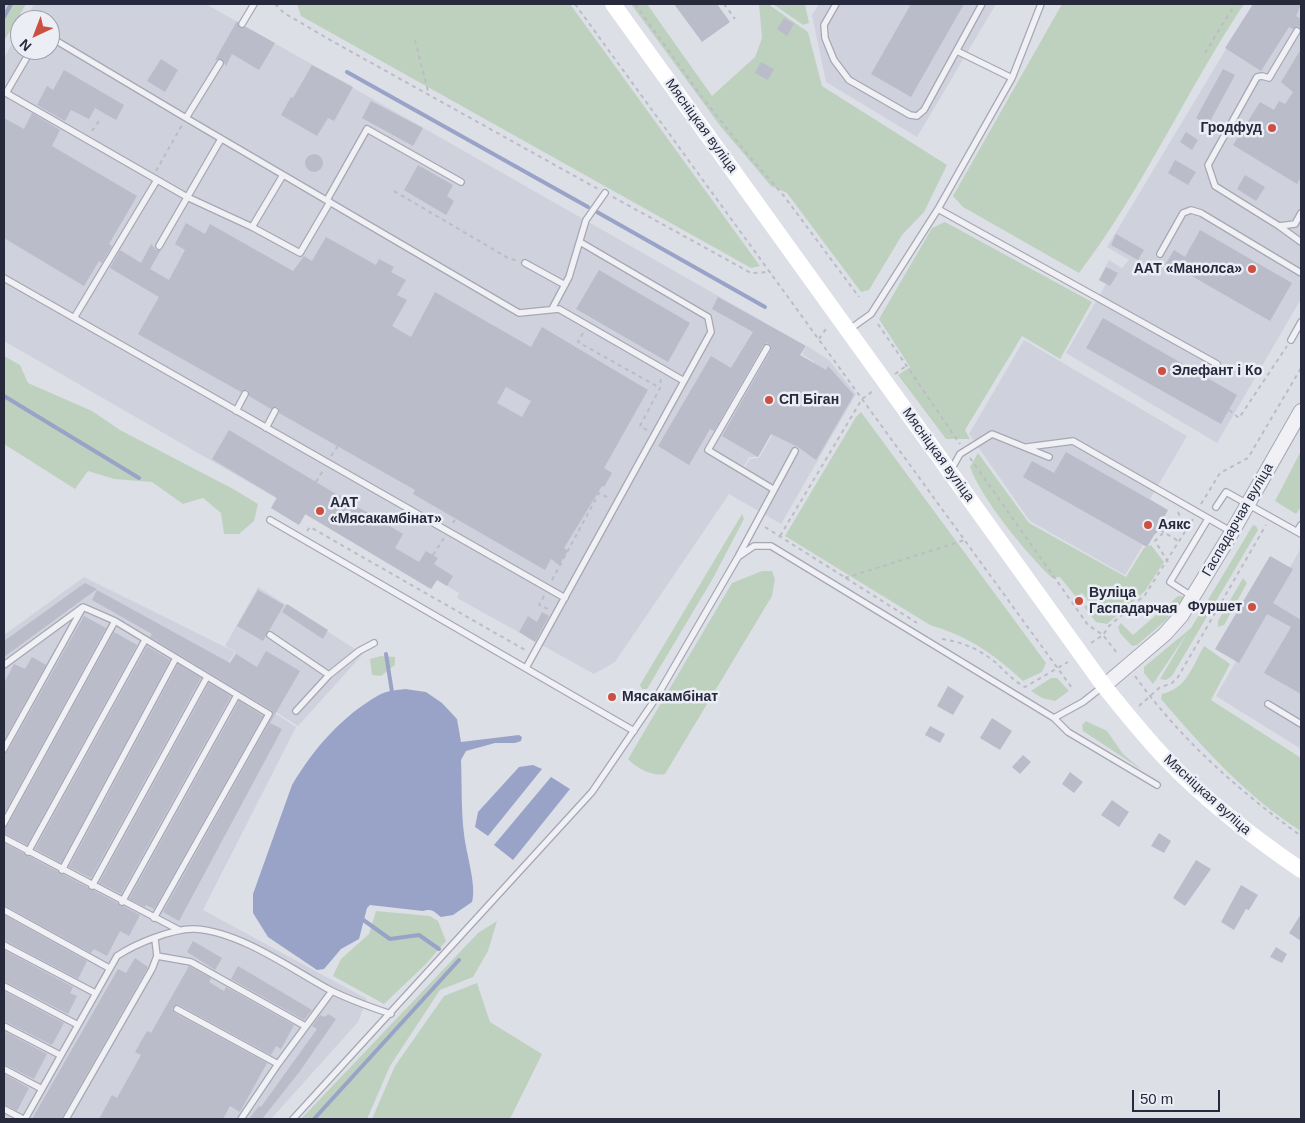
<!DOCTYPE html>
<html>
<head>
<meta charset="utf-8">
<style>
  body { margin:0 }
  #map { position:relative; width:1305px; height:1123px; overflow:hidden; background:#dddfe7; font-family:Helvetica,sans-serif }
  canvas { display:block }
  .frame { position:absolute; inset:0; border:5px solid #27293d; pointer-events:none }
  .north { position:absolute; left:10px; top:10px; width:50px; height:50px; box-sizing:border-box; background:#eceef5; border:1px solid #9d9fab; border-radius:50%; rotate:223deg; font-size:14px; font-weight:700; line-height:20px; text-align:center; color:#27293d }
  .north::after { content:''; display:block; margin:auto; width:18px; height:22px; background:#cc5042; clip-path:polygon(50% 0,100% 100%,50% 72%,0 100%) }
  .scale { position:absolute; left:1132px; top:1090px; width:88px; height:22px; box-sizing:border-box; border:2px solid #27293d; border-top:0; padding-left:6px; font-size:15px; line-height:18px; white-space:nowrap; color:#27293d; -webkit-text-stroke:4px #eceef5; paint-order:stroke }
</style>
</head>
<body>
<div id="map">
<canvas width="1305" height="1123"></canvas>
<div class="frame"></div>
<div class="north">N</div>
<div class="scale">50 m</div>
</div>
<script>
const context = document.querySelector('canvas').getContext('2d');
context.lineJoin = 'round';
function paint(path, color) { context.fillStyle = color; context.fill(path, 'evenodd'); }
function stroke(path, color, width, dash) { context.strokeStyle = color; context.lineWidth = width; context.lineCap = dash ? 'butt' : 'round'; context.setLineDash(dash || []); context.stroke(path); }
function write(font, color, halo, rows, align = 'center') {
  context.font = font + ' Helvetica,sans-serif'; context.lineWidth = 5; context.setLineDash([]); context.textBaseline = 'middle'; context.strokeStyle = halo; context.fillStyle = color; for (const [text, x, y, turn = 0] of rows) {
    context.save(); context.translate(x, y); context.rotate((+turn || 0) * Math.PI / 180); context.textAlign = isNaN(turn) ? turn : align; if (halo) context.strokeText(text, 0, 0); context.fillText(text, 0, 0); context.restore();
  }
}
const built = new Path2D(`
  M34,4H206L806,346L800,355L812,362L758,457H749L737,480L750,459L759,458L814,362L802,354L807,346L829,360L856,394L781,524L729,494L615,662L594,674L457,598L459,593L437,580L431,589L306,514L299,525L271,508L276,498L4,341V58L20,29V50H50V20H25Z
  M819,4H996L917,137L826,82L812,15Z
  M1253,4H1301V299L1217,443L1066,353L1106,284L1099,280L1109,260L1122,268L1129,260L1107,247Z
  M1024,340L1187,436L1150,499L1168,510L1161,522L1160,530L1154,535L1147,547L1143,545L1125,575L1030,521L969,434Z
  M1301,548V749L1216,696Z
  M84,577L235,652L220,677L296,727L203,910L367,999L358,1022L271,1119H4V635Z
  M258,587L363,654L298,726L221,677L236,652L225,646Z`);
const green = new Path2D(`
  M4,4H26L4,41Z
  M297,4H570L760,266L751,268L301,16Z
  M631,4H647L712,96L755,57L762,38L759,4H768L808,32L822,86L947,165L924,212L902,235L869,290L861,292L787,193L771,186L721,127Z
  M773,4H805L809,23L803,25Z
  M1062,4H1244C1186,91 1143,189 1079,273L963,207L953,196Z
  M945,222L1092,302L1060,359L1022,336L965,430L970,439H946L898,375L910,367L879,319L932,228Z
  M4,356L20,365L28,383L92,411L120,430L235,490L258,504L254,521L239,534H224L221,513L203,498L183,504L152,482L114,479L88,471L75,489L4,444Z
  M861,412L1046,663L1042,672L1023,681C994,654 968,636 930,625L785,536L856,417Z
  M1301,451V507L1296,514L1275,501Z
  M978,453L1029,523L1126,577L1144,548L1151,545L1164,562L1145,591L1107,624L1096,622L1084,607L1090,603L1082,593L1076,597L1060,577L1052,578C1026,553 982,500 970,467Z
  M742,514L744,519L712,580L647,689H642L640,685Z
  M1253,525L1256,526L1258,530L1172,676L1166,680L1160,679L1188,632L1153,684L1144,673V667L1191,628Z
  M762,571H772L775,579L772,596L665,774C653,777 636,768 628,759L732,583Z
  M1243,578L1247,583L1224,625L1218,627V621Z
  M1178,596H1182L1185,599L1164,622L1137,645L1132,646L1120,633L1118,627L1121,623L1133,635Z
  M1204,646L1230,664L1211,700L1301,758V831C1247,797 1203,748 1161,699L1162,694C1187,688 1192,667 1204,646Z
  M381,656L395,657V665L381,676L372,675L370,659Z
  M1051,678H1057L1069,691L1055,701L1042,698L1031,691Z
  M1086,721L1107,731L1123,754L1142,770L1083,731L1082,725Z
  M376,911L430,916L438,921L446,941L426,964L384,1004L333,976L341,959L369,934Z
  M497,921L488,951L473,977L440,990L390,1066L367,1119H301L478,933Z
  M477,983L490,1022L542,1054L510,1119H372L395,1066L444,996Z`);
const water = new Path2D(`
  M405,689L426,692L442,703L457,719L461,742L519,735L522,737L521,741L515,743H495L466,751L461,760C462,784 461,809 464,834C466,853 477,886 472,902L453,915L441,917C434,912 433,908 423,911L370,905L367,908L359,939L341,949L324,969L317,970L268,937L253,913V894L292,785C313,749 342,716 379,695C386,691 397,690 405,689Z
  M533,765L542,769L488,836L475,827L478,812L519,767Z
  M551,777L570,789L513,860L494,845Z`);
const stream = new Path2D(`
  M4,17L11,4
  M347,72L588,207
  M597,212L765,307
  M4,396L139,478
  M386,654L392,692
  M362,919L390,939L419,935L439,949
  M314,1119L459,960`);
const building = new Path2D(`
  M674,4H717L730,22L702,42Z
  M911,4H964L911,97L871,74Z
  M1253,4H1301L1296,16L1301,19V29L1298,26L1293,29L1289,27L1261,71L1225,48Z
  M784,18L794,24L787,36L777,29Z
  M237,21L240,28L246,27L275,43L259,70L232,54L226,66L222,59L215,60Z
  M1301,49V177L1297,184L1233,145L1260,102L1274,110L1279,101L1285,104L1293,92L1281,82Z
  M161,59L178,70L165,92L147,81Z
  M761,62L774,69L768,80L755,73Z
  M312,65L353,87L334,121L328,118L317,136L281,115L291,97L293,98Z
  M1223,69L1235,75L1208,125L1196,118Z
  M64,70L124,105L116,120L95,108L89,119L71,110L65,121L37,105L47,86L53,90Z
  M371,101L423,128L413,146L362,118Z
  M32,113L60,130L52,146L137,196L109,244L112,246L102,263L99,261L84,286L4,238V118L24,129Z
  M1186,132L1198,140L1192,150L1180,142Z
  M305 163a9 9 0 1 1 18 0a9 9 0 1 1-18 0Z
  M1175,160L1196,172L1188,185L1168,173Z
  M418,165L453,185L447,196L454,201L446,215L404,190Z
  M1245,175L1265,187L1256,201L1237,189Z
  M186,223L205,234L210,224L293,271L304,256L312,261L326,237L376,265L379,259L394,267L391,272L406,280L397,295L407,300L392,326L411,337L435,292L531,347L542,327L648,390L604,468L612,473L604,487L602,486L564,548L568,551L559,565L551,559L545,570L413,494L415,490L279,413L278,407L271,409L249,396L248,390L241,392L138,334L159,297L110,268L120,250L141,263L151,244L156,250H161L150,269L169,280L185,250L175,244ZM506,387L531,401L522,417L497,403Z
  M1200,230L1292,283L1270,321L1178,268L1176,271L1165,265L1174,250L1185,257Z
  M1116,234L1144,250L1138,260L1111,245Z
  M1106,267L1118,273L1110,286L1099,280Z
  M599,270L690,323L668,362L576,309Z
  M718,297L806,346L800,355L826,370L828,366L854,395L816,460L798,447L771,434L758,457L722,436L771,350V346L767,343L763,346L714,431L710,429L689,465L658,446L711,356L731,368L753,332L712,309Z
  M1103,318L1237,395L1221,424L1086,348Z
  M229,430L403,534L395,548L419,562L426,551L438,558L434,564L453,576L447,586L437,580L431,589L305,514L299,525L271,508L277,498L212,459Z
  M1066,452L1168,510L1161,522L1160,530L1154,535L1147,547L1023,477L1032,461L1054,473Z
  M1270,556L1293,569L1273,603L1301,620V694L1264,673L1291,627L1267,614L1239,663L1215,649Z
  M85,583L97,589L4,657V641Z
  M97,590L230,663L236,654L257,667L266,651L300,671L270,723L282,729L179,921L163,912L274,714L271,710L150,637L152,634L92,600Z
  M258,590L284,605L263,641L237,626Z
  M287,604L328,630L323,639L282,612Z
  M542,612L549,616L535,642L519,632L528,616L537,622Z
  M84,616L106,628L4,814V754L8,751Z
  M114,632L137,645L27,845L4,833V828L8,825Z
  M147,646L170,660L61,863L35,849Z
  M32,657L46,665L4,740V683L14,664L25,669Z
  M178,664L201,678L91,878L69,867Z
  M209,683L231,696L121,894L99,883Z
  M948,686L964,696L953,715L937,706Z
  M239,701L263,716L154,909L146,905L145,907L129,899Z
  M992,718L1012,731L1000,750L980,738Z
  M930,726L945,734L940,743L925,735Z
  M1023,755L1031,762L1020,774L1012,767Z
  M1070,772L1083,782L1074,793L1062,784Z
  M1112,800L1129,812L1119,827L1101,815Z
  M1159,833L1171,841L1164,853L1151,846Z
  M4,843L140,915L129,936L120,931L107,956L94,949L91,953L4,905Z
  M1196,860L1211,869L1185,906L1173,898Z
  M1241,885L1258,895L1249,910L1246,909L1234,930L1221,922Z
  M1301,914V941L1289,933Z
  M4,915L87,961L78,979L4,940Z
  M193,941L222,958L215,970L187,952Z
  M1276,947L1287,954L1282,963L1270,957Z
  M4,950L73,987L70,993L77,996L68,1014L4,981Z
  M135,958L148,967L61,1119H32L118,969L126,973Z
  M189,966L211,978L209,982L224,991L226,987L294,1025L281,1049L276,1046L271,1055L179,1005H175L172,1009L175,1013L267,1063L241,1110L240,1112L230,1106L223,1119H99L112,1095L117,1098L141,1055L135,1052L147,1031L151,1033Z
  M238,966L312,1010L304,1020L231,979Z
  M4,991L64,1023L52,1045L4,1021Z
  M328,1014L336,1019L300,1071L262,1119H249L259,1106L261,1107L317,1029L312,1026L320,1015L325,1017Z
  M4,1031L47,1054L34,1079L4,1064Z
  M4,1074L29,1088L17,1111L4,1104Z`);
const path = new Path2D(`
  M275,4L284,13L332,41L598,189
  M575,4L1072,688
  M635,4L702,97L748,155L784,196L859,297
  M724,4L735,19
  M415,40L429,95
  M1205,53L1235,4
  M92,131L99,121
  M156,171L182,125
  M394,191L508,258L518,261
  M613,197L751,273L771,272
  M878,324L960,444
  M583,333L578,342L660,388
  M819,339L828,326
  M895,374L906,366
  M1229,410L1239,418L1287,346
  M647,430L640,426L660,388L661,377
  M331,456L338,446
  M970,458L1088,625L1103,635L1117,653
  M316,482L324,469
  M1201,504L1220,473L1248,458L1301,368
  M1178,512L1186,530
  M453,523L456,518
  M765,527L917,623
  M1160,530L1180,542
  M307,531L310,527L525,650
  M780,536L862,399L873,391
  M433,555L444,538
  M1168,562L1155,541L1164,532V524L1183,522
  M845,578L965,540
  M552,580L599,493L609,498
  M544,596L539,605L548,609
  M942,639C962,642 979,649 995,662C1005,671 1012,680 1025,687L1068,662
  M1091,643L1103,635L1109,626L1145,595L1193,519
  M1135,676C1180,739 1238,790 1301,836
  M1139,706L1159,688L1172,683L1178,677L1266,525`);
const service = new Path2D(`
  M836,4L824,25L825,38L834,60L849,80L910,115L917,116L924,110L982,4
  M242,24L254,4
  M1297,31L1269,78L1262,76L1257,77L1208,165L1215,186L1279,226L1295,224L1301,213
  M50,37L186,118L220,63
  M31,50L6,93L187,197L252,227
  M957,51L1012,78
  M186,118L519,313L559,309L684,381L526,668
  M283,175L252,227L300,253L330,202
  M327,200L367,129L461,182
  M938,209L1217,364
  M1279,226L1301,242
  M580,242L708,317L711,332L684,381
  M159,246L221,139
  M1160,254L1183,213L1191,210L1201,213L1301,273
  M525,263L565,285
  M4,278L565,598
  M552,309L569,277L586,220L605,193
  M74,318L157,180
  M850,329L871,314L938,209L1012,78L1041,4
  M1291,340L1301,322
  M767,348L708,450L773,489
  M236,411L245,394
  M266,428L275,411
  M1027,447L1073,441L1232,532
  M951,470L960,454L992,434L1049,457
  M1216,507L1226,492L1301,534
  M270,520L634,731
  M1297,531L1301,525
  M739,555L795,451
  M1193,597L1170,582L1208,519
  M270,635L329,675L359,651L374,643
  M4,665L83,607L115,621L269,714L154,918
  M1268,704L1301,724
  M296,711L329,675
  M1054,718L1068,732L1157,785
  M4,749L82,609
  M4,823L115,621
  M4,838L179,930
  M28,852L145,640
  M62,870L176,658
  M92,886L207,677
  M122,902L237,695
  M4,910L109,968
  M4,945L95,993
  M157,956L191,962L305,1026
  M4,986L78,1025
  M177,1009L278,1064
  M4,1026L60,1055
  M4,1069L42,1089
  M4,1109L23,1119
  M25,1119L117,956C135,944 173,928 195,929C241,932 291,969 330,990C350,1000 370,1007 391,1014
  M66,1119L152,969L157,956L155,939
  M241,1119L278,1064L332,991
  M293,1119L592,792L656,698L738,557L754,546H771L1054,718L1083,702L1102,687`);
const tertiary = new Path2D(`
  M1104,686L1165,634L1181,616L1232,532L1301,411`);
const secondary = new Path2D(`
  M613,4L1104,686C1124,711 1144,736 1166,759C1206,801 1253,837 1301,870`);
const markers = [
  [1272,128,5,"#cc5042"],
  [1252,269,5,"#cc5042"],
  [1162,371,5,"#cc5042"],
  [769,400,5,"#cc5042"],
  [320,511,5,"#cc5042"],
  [1148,525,5,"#cc5042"],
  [1079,601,5,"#cc5042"],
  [1252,607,5,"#cc5042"],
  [612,697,5,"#cc5042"]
];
const streetNames = [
  ["Мясніцкая вуліца",701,126,54],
  ["Мясніцкая вуліца",938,455,54],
  ["Гаспадарчая вуліца",1238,520,-60],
  ["Мясніцкая вуліца",1207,795,42]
];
const poiNames = [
  ["Гродфуд",1262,128,"right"],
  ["ААТ «Манолса»",1242,269,"right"],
  ["Элефант і Ко",1172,371],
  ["СП Біган",779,400],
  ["ААТ",330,503],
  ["«Мясакамбінат»",330,519],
  ["Аякс",1158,525],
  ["Вуліца",1089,593],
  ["Гаспадарчая",1089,609],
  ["Фуршет",1242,607,"right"],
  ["Мясакамбінат",622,697]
];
paint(built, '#cfd1dc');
paint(green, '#bed1be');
paint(water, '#98a3c7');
stroke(stream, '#98a3c7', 4);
paint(building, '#babcca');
stroke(service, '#a6a8b4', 8);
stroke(tertiary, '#a6a8b4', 16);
stroke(path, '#bcbcc5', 2, [4, 4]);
stroke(service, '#f0f0f5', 5.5);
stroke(tertiary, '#f0f0f5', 14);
stroke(secondary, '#fff', 16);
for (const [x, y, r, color] of markers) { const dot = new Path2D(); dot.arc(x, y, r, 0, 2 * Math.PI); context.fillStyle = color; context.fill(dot); stroke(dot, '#eceef5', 2); }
write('14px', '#27293d', '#eceef5', streetNames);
write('bold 14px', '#27293d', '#eceef5', poiNames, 'left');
</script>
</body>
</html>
